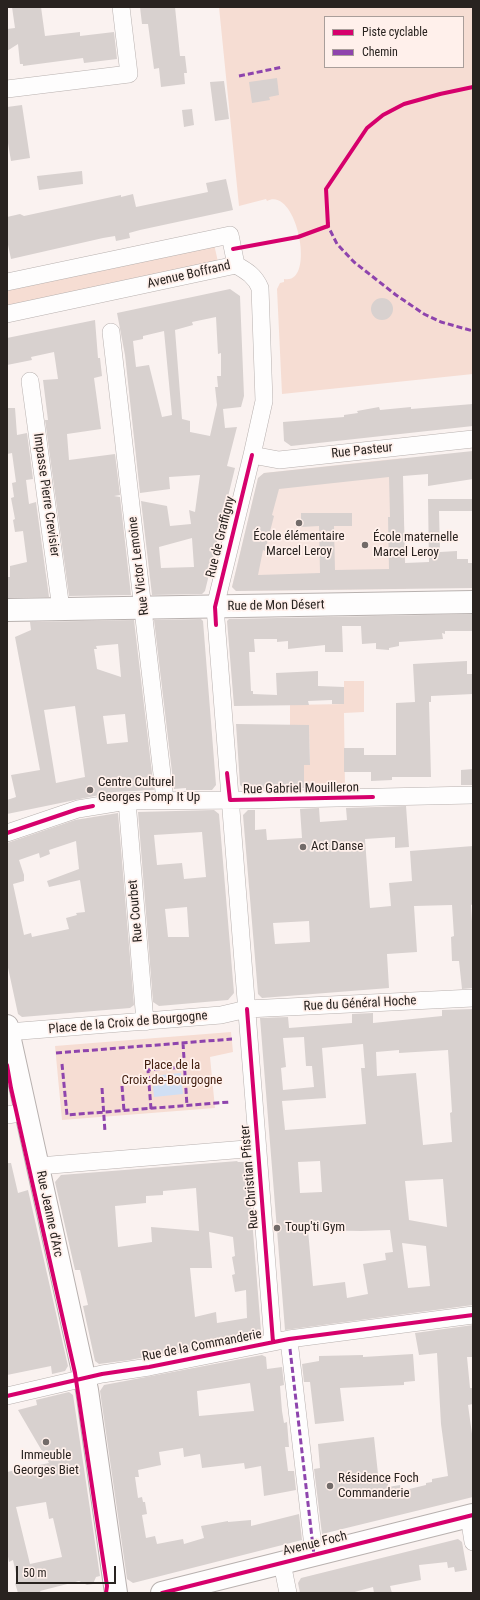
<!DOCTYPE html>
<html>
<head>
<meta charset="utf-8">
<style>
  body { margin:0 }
  #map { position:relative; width:480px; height:1600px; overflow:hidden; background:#faf2f0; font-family:"Roboto Condensed",sans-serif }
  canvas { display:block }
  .frame { position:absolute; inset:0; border:8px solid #292320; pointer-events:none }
  .legend { position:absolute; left:324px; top:16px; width:140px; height:52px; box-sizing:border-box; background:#fff0eb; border:1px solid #a99e9a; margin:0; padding:5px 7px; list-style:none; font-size:12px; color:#292320 }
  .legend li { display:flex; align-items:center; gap:8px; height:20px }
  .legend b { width:20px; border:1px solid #a99e9a }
  .scale { position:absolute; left:16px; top:1566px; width:100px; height:18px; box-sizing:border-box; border:2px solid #292320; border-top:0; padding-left:5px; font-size:12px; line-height:14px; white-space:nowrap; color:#292320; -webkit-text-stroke:3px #fff0eb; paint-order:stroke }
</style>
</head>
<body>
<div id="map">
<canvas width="480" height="1600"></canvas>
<div class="frame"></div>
<ul class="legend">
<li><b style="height:5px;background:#d6006c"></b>Piste cyclable</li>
<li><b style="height:5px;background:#8e44ad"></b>Chemin</li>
</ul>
<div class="scale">50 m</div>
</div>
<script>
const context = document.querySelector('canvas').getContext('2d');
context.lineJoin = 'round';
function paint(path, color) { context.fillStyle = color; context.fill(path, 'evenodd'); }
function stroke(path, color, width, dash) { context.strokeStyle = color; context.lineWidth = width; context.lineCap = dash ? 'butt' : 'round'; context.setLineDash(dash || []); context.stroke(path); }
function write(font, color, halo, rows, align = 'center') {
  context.font = font + ' "Roboto Condensed",sans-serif'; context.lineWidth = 3.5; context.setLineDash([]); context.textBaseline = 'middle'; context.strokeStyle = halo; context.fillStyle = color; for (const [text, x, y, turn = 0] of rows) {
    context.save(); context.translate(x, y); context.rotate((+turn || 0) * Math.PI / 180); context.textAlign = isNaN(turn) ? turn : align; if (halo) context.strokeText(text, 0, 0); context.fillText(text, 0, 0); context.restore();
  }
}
const built = new Path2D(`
  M402,458L406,589L236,591L232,587L258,478L264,473Z`);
const green = new Path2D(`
  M219,7H473V374L282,394L277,289L280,283L284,282V279C317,286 297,185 267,201L266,199L239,206ZM325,17H463V67H325Z
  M214,244L218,262L7,308V289Z
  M344,681H364V712L344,713L345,788H304V765L310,764L309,725H290V705L344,704Z
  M231,1032L233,1052L210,1057L215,1108L62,1120L55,1046Z`);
const water = new Path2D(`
  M181,1073L183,1094L154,1097L152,1076Z`);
const building = new Path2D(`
  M12,7H41L45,36L80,32V36L114,32L117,59L84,63L83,58L23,66V64H20L18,44L7,51V29L15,28Z
  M140,7H175L180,56H185L187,73H184L185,84L161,87L159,68L154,69L148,24H142Z
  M277,78L279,95L269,97L270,100L252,103L249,82Z
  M224,81L229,119L215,121L210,82Z
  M22,105L30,158L11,161L8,143L7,144V107Z
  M192,109L194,125L184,127L182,110Z
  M82,171L83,184L39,190L37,176Z
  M226,179L233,210L140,230L129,233L130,238L116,241L115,236L103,238L11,259L7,240V217L20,214L24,216L121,195V197L133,194L136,207L208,192L206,183Z
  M230,289L240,296L244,396L241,407L223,409L225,428L237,427L227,466L235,468L205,591L202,594L152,595L141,501L167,506L170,526L191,524L189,510L195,512L200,475L169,477L170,489L140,493L125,355L117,313ZM216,317L218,354L221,353V376H217L218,387H215L217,405L210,436L190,432V421L182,419L175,330L193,325L192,322ZM164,331L172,415L162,417L149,365L136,367L133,341L143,339V336ZM192,538L194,567L161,568L159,547Z
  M371 309a11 11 0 1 1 22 0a11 11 0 1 1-22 0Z
  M95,320L98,358H100L102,376L94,378L101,429L67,434L69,460L115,454L120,495L114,496L120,497L131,595L69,596L45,420H48L43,380L58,379L54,352L31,357L32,360L7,365V338Z
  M473,404V426L291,446L284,441L283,422L344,417V415L358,413L357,411L379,407L380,410L411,407V409Z
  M7,408H15L17,435L27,433L33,479L26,480L29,504L36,502L49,597L7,598V577H10V566L27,562L23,531L15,532L13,520L15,519L11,498L14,497L12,483L20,481L16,482L12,453L7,454Z
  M473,451V479L428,486V474L403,476L405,563L429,562L428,499H473V511H439L440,552L457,551V559H468V563H473V588L236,591L232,587L258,478L264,473ZM389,477L390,517H388L389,569L335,570L334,526H352V513H301V527L319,526L320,573L258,575L263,550L265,551L274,516L272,515L279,489Z
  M473,614V631H445V634L442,633L443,639L399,642V646L389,648V650L376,649V643L362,644L361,626H342L343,652H325V645L288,649V641L277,642V639H254L255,652H249L251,691H253V694L277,695L276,673L318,671V686L344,687V704H332V700L308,701L309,705L234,706L227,621L229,619Z
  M201,619L203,621L216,785L212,790H186V788L174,789L154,620Z
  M134,620L154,790L114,792L7,814V800L16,797L11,775L40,770L15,637L31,630L30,622ZM118,644L121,677L97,669L94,649H97L96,646ZM75,706L85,777L56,783L44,710ZM125,714L128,742L107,744L103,716Z
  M467,661V674H473V694L431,696V702H429L431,777H392V780L371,781V772H344V748H364V755H396V703L415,702L413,664Z
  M236,724L309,725L310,765H304V788L245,789L240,785Z
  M473,769V785H461V770Z
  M406,806L409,847L395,848V837L365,839L370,908L391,906L389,883L412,881L410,851L473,846V904L471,905L473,938V988L462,989L459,961H452L451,937L454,936L452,905L414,906L417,952L387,954L389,988L262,998L258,994L243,815L248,810H255V830L266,829L267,840L302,838L300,809L319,808L320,822L347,820L346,808ZM309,921L310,942L275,944L273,923Z
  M214,810L219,814L234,993L228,1000L159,1006L153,1002L138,812ZM202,832L206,877L184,879L182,863L157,865L154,835ZM187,907L189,937H168L165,909Z
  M118,813L134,1005L130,1008L22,1017L18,1014L7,963V843L75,820ZM76,841L79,869L47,881L49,887L80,880L85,912L76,913L77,915L66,918L69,929L32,937L31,933L24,935L13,884L24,881V875L19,860L39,853L40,858L50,854L49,850Z
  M473,1009V1305L285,1330L260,1018L288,1017L289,1028L352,1023V1014L373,1013V1023L442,1016V1010ZM304,1037L306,1066H312L314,1087L283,1090L281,1068L286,1067L283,1038ZM363,1044L365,1068H361L366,1124L285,1130L282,1101L326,1098L322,1048ZM399,1050V1053L448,1050L452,1112L450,1113L452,1142L423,1145L416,1073L377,1076L376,1052ZM320,1161L322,1192L300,1193L298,1162ZM443,1179L447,1227L409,1220L405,1181ZM308,1230L361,1231L390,1230L393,1252L385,1253L386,1260L363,1264L368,1294L347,1298L345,1282L313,1286ZM402,1243L426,1246L430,1286L408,1288Z
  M238,1161L237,1162H244L248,1169L261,1331L259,1335L130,1360L99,1364L95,1361L83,1306L88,1305L80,1270H75L55,1182L61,1175ZM196,1188L199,1231L151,1227L152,1242L118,1247L115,1206L146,1203V1196L163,1195V1191ZM209,1232L233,1237L235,1256L232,1257L235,1274L232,1275L235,1292L246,1290L247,1318L217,1323L216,1312L195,1317L190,1268H212Z
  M7,1163H11L18,1193L28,1190L68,1366L65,1371L52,1374L51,1366L7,1375Z
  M473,1325V1357H467L470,1388H473V1404L468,1405L473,1441V1497L322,1534L314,1469L320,1468L318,1444L374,1437L379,1483L388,1482V1487L400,1485L401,1491L426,1485V1483L432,1482V1479L448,1476L441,1424L437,1353L419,1355L415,1333Z
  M413,1354L415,1381L404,1382V1385L340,1388L344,1421L315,1424L310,1382H304L302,1364L319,1361V1356L363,1355V1357Z
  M262,1355L266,1357L267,1369L282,1367L284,1385L280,1386L282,1411L284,1423L287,1422L289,1447H285L288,1471H294L296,1490L264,1496L261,1466L245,1469L244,1463L202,1468L200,1454L184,1457L183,1448L159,1452L161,1465L138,1470L139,1477H135L138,1498L142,1497L143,1502H145L147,1514L142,1515L146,1538L155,1536L157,1544L183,1539L184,1544L204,1538L201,1526L228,1521V1522L251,1520V1526L299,1514L302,1540L133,1583L127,1579L100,1391L104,1385ZM250,1383L254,1411L199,1416L197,1391Z
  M69,1392L73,1395L100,1576L96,1577L93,1584L87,1585L79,1581L40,1591L41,1593H18L15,1583L18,1582L13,1560L9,1562L7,1551V1472L49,1463L18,1410L37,1405L36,1400ZM46,1502L49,1519L53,1518L62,1557L30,1564L16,1507Z
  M458,1539L462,1542L467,1570L455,1572L454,1567L448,1568L447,1562L419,1565L421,1580L390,1586L392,1593H374L373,1587L351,1593H300L298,1583L301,1578Z`);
const minor = new Path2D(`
  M7,89L129,74L121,7
  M236,265C247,271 255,276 260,288L264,401L252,455L215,607L273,1342
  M7,282L230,235L236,265
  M7,314L236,265
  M111,332L165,800
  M30,381L61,609
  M252,455L279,460L473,439
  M127,801L145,1022
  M7,833L78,809L127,801L246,800L473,795
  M8,1032L221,1015L247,1009L473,998
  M7,1115L26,1112
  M39,1166L258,1148
  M290,1349L314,1555
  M7,1396L102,1374L149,1367L289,1339L473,1315
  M469,1516L473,1542
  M282,1563L288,1593`);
const major = new Path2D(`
  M7,610L473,602
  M7,1026L87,1390L116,1593
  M162,1593L473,1515`);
const quiet = new Path2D(`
  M239,76L283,67
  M328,222V226L337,244L354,262L396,295L424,314L441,322L473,331
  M183,1043L187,1106
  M56,1053L232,1039
  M62,1064L67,1115L230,1102
  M122,1086L124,1111
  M102,1088L105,1132
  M151,1109L148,1070L184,1067
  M290,1349L314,1555`);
const cycleway = new Path2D(`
  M233,249L298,237L328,226L326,189L367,128L383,115L404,104L440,94L473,87
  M216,625L215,607L252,455
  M227,773L230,800L373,797
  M7,833L78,809L93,806
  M247,1009L273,1342
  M7,1065L11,1088L75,1373L107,1586L106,1593
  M7,1396L102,1374L149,1367L289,1339L473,1315
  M162,1593L473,1515`);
const markers = [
  [299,523,4,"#726b69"],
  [365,545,4,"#726b69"],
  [90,790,4,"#726b69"],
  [303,847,4,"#726b69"],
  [277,1228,4,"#726b69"],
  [46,1442,4,"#726b69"],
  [330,1486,4,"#726b69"]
];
const streetNames = [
  ["Avenue Boffrand",189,275,-13],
  ["Rue Pasteur",362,451,-6],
  ["Impasse Pierre Crevisier",46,495,82],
  ["Rue de Graffigny",221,537,-76],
  ["Rue Victor Lemoine",139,566,-97],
  ["Rue de Mon Désert",276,606,-1],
  ["Rue Gabriel Mouilleron",301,789,-1],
  ["Rue Courbet",136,911,-95],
  ["Rue du Général Hoche",360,1004,-3],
  ["Place de la Croix de Bourgogne",128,1023,-5],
  ["Rue Christian Pfister",250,1177,-95],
  ["Rue Jeanne d'Arc",49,1214,78],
  ["Rue de la Commanderie",202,1346,-11],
  ["Avenue Foch",315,1544,-14]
];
const poiNames = [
  ["École élémentaire",299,537,"center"],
  ["Marcel Leroy",299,552,"center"],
  ["École maternelle",373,538],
  ["Marcel Leroy",373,553],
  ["Centre Culturel",98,783],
  ["Georges Pomp It Up",98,798],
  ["Act Danse",311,847],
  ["Toup'ti Gym",285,1228],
  ["Immeuble",46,1456,"center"],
  ["Georges Biet",46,1471,"center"],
  ["Résidence Foch",338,1479],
  ["Commanderie",338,1494]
];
const parkNames = [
  ["Place de la",172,1066],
  ["Croix-de-Bourgogne",172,1081]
];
paint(built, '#f7e5df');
paint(green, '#f6ddd3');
paint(water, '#d0dff4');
paint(building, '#d8d1cf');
stroke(minor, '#b8b1af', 18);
stroke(major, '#b8b1af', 24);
stroke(minor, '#fefdfd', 17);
stroke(major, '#fefdfd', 22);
stroke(quiet, '#8e44ad', 3, [6, 3]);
stroke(cycleway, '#d6006c', 4);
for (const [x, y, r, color] of markers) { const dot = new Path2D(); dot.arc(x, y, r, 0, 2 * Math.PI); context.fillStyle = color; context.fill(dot); stroke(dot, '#fff0eb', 1.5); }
write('13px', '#292320', '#fff0eb', streetNames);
write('13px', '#292320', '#fff0eb', poiNames, 'left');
write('13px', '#421e0f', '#fff0eb', parkNames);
</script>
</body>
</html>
